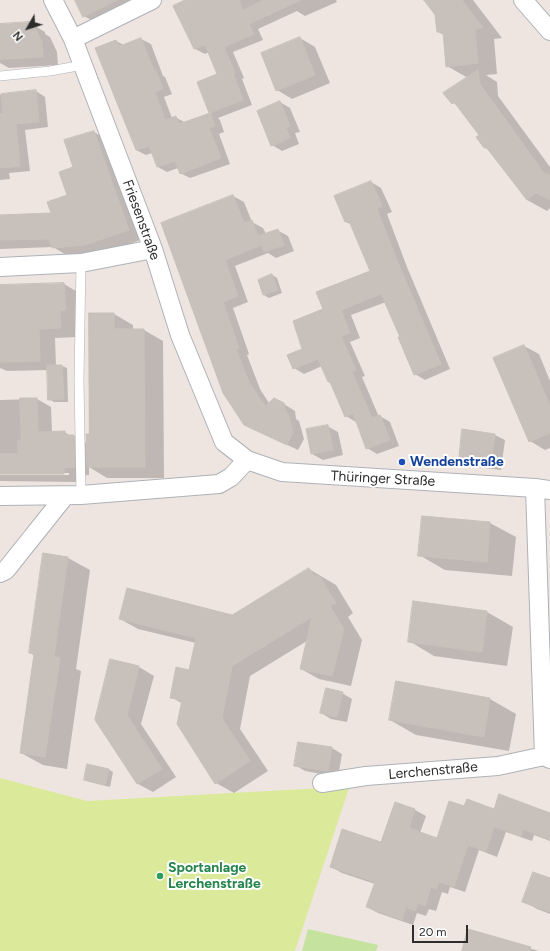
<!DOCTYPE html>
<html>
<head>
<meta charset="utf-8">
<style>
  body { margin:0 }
  #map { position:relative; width:550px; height:951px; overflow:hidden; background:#eee5e0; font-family:Figtree,sans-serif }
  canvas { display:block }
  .north { position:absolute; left:8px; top:8px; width:40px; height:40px; -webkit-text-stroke:3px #fff; paint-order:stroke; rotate:231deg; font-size:11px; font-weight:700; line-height:16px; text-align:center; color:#2d2d2d }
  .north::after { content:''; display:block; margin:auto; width:14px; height:18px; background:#2d2d2d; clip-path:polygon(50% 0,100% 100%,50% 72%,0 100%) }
  .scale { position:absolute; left:412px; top:925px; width:56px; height:18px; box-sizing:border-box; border:2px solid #2d2d2d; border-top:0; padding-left:5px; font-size:12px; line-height:14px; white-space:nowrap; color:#2d2d2d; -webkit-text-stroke:3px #fff; paint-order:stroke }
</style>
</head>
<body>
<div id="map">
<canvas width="550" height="951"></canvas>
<div class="north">N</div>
<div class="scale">20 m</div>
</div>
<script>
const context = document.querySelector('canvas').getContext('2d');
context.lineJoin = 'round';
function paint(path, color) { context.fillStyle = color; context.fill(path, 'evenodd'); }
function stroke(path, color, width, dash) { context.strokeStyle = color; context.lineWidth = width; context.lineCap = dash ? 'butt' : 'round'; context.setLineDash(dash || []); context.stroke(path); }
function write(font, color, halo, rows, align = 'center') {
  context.font = font + ' Figtree,sans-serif'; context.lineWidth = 4; context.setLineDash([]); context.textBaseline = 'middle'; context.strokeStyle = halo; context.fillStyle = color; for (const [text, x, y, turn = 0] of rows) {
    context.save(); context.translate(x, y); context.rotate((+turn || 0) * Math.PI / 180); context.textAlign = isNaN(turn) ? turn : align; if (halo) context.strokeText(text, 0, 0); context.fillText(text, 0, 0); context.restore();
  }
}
const green = new Path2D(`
  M308,929L378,945L376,951H302Z`);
const pitch = new Path2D(`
  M0,778L87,801L340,787L349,788L295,951H0Z`);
const shadow = new Path2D(`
  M76,0H137L93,21L84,16Z
  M187,0H336L337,2L305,16L297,11L258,29L263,40L233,52L244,78L242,79L252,105L218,118L220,120L224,132L219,134L230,164L190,178L180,173L178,168L167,172L158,167L152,153L146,155L136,150L116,41L124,45L141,39L151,44L163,76L165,77L172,94L164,97L172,118L175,117L186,123L212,113L210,112L218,75L209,52L205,54L195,49L174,7Z
  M425,0H473L502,38L494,39L497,74L486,75L497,82L498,96L550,167V208L547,211L527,200L491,151L485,148L477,137L480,135L459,106L453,103L468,78L447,66L444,35L438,32L436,15Z
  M30,23L45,32V34L50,37L57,52L58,65L9,68L0,63V25Z
  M300,38L315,47L330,83L292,99L277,90Z
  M36,91L45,97L48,127L25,130L30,171L9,173L10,179L0,180V95Z
  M280,102L290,108L300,132L295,133L299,144L282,151L272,145Z
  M94,132L109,141L143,239L101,254L68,256L53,247L0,249V216L52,214L69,196L75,168Z
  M371,182L381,188L392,212L387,214L407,267L450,369L425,380L415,374L401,337L386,302L351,315L360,338L350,342L365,376L362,377L379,417L380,416L390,422L399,446L377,454L367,448L357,421L356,422L346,416L332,383L329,382L322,366L304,374L294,368L324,310L371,272L352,225L346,222Z
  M233,196L244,202L252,222L263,228L266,234L277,230L288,236L294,251L276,258L268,253L235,266L248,302L233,308L249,354L247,355L260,389L269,403L284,404L295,411L296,419L299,421L304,439L298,450L256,430L203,332Z
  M272,275L277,278L282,293L269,298L264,295L259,280Z
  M64,284L81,294L77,337L55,338L56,366H62L67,368L68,402H54L49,399V370L7,371L0,368V286Z
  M114,314L133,325V330H144L163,341L164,478H107L89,467V475L78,476V482L0,481V475H69V473H0V400L37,399L51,407L52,432H65L70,436H74L87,443L90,435Z
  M524,346L539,354L550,381V448L545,450L530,441Z
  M327,426L338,432L343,455L323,460L312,454L307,430Z
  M495,435L505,440L501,470L470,466L460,461Z
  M423,517L490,523L516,537L512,576L445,570L419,555Z
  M68,558L90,570L76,669L81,671L67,769L43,765L21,753L35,656L30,653Z
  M309,569L336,585L353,613L348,617L362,640L351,686L319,679L301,669L307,641L250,676L240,729L268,771L234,793L216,783L183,704L171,697L190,671L196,643L138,629L120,619L232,616Z
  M414,602L487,612L513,627L507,666L434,656L409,641Z
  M139,667L154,676L141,724L176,777L153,792L138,784L96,720Z
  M396,683L490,699L516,714L509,751L416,735L390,720Z
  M342,693L352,699L347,722L331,719L321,713Z
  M299,743L332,748L342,754L338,777L305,771L295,765Z
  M108,769L113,772L110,787L90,782L85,780Z
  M395,803L415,810L426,816L420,833L437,839L465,808L550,814V841L534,835L532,841L506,832L497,857L479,850L465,892L450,887L448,894L442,892L436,911L429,909L426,916L417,913L413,925L378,913L367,907L375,884L342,873L331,867L381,843Z
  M550,879V914L537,909L524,901Z
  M469,930L539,951H463Z`);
const building = new Path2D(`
  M75,0H117L83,17Z
  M185,0H239L243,10L264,0H301L249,24L254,34L224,47L235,73H233L243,100L209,113L197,82L217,74L205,45L194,49L173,6Z
  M424,0H462L483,28L475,29L478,63L446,67L443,32H437L435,15Z
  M30,22V27H35L42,42L43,57L0,59V24Z
  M300,37L315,75L276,91L261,53Z
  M141,38L154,71H156L163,89L155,92L165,120L176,116L179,124L210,113L215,126L209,128L221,158L180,174L175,161L157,167L149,146L136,150L95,48L116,40L119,46Z
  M478,70L480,84L544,173L550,175V200L536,193L527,200L486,147L484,148L476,137L479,135L454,102L452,104L443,93Z
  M36,90L39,122L16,124L20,166L0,168V114L3,113L1,94Z
  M280,101L290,126L286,128L290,138L271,146L257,111Z
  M94,131L129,230L85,245L52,248L49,239L0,240V215L51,213L47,202L67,195L59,172L73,167L64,140Z
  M371,181L382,206L377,209L397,260L441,364L414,375L398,337H400L381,294L341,310L350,333L341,336L356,370L352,372L372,418L380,415L390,440L366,449L353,413L345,417L330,382H328L318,359L293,369L287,355L302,349L293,321L323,309L316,292L370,271L349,221L345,222L334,196Z
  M233,195L244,223L252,220L258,236L278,229L284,245L264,252L262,245L225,260L238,296L223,302L239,348L236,349L249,382L265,406L274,398L284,403L286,412L288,413L293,432L287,445L244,425L223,393L161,223Z
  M272,274L278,290L263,295L258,280Z
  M64,283L66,310H60L61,328L39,329L40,361L0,362V285Z
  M89,313H114V329H144L145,467H87L86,434H89Z
  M524,345L550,406V433L529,442L493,358Z
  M47,365H62L64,399L48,400Z
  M20,398H37L38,432L65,431V435H74L75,467L64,468V474H0V454H18V440H21Z
  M328,425L333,450L311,454L306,429Z
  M462,429L495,434L491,465L459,461Z
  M422,516L490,522L487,562L418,556Z
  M43,553L68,557L54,657L60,658L45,757L20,753L34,654L29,653Z
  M309,568L314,576L318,574L336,603L330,606L344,629L332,676L300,669L312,617L232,666L222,718L250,761L215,784L177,724L182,700L170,698L176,667L189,670L196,638L119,619L127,588L232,615Z
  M413,601L487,611L482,652L408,642Z
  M110,659L139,666L127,715L162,769L137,784L95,720Z
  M396,681L490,698L484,737L389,720Z
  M326,688L343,692L337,717L320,713Z
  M298,742L332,747L328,771L294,766Z
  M87,764L109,769L105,785L84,780Z
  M499,794L550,813V840L523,829L521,836L494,827L486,851L468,845L454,887L439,882L436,889L431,887L425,906L418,903L415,911L406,907L402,920L366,907L375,882L330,867L342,829L381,842L395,802L415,809L409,828L437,838L449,801L464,806L467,799L494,809Z
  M533,872L550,878V912L522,902Z
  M468,929L531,947L530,951H462Z`);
const lane = new Path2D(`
  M0,76L50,71L83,65
  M81,263L79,380L81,495`);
const street = new Path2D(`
  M53,0L73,39L153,249L180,335L224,442L247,460L282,472L535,488L550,490
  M523,0L550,31
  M73,39L152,0
  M0,267L81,263L153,249
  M535,488L544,756
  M0,496L81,495L219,484L231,477L247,460
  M0,573L6,570L65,496
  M322,783L366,776L498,766L544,756L550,759`);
const markers = [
  [402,462,4,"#1a4fb4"],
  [160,876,4,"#2e9e5b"]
];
const streetNames = [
  ["Friesenstraße",141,220,70],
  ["Thüringer Straße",383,479,3],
  ["Lerchenstraße",433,771,-5]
];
const transitNames = [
  ["Wendenstraße",410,462]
];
const leisureNames = [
  ["Sportanlage",168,868],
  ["Lerchenstraße",168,884]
];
paint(green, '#c5e29e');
paint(pitch, '#dae99a');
paint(shadow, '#0003');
paint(building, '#c7c0bb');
stroke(building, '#cac0b9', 1);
stroke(lane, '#adb2b9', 10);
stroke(street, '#adb2b9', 20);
stroke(lane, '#fff', 9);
stroke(street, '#fff', 18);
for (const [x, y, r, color] of markers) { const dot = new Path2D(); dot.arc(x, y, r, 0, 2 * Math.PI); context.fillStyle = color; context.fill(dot); stroke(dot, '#fff', 1.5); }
write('14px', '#2d2d2d', '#fff', streetNames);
write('bold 14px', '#164399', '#fff', transitNames, 'left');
write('bold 14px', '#27864d', '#fff', leisureNames, 'left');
</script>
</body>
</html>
